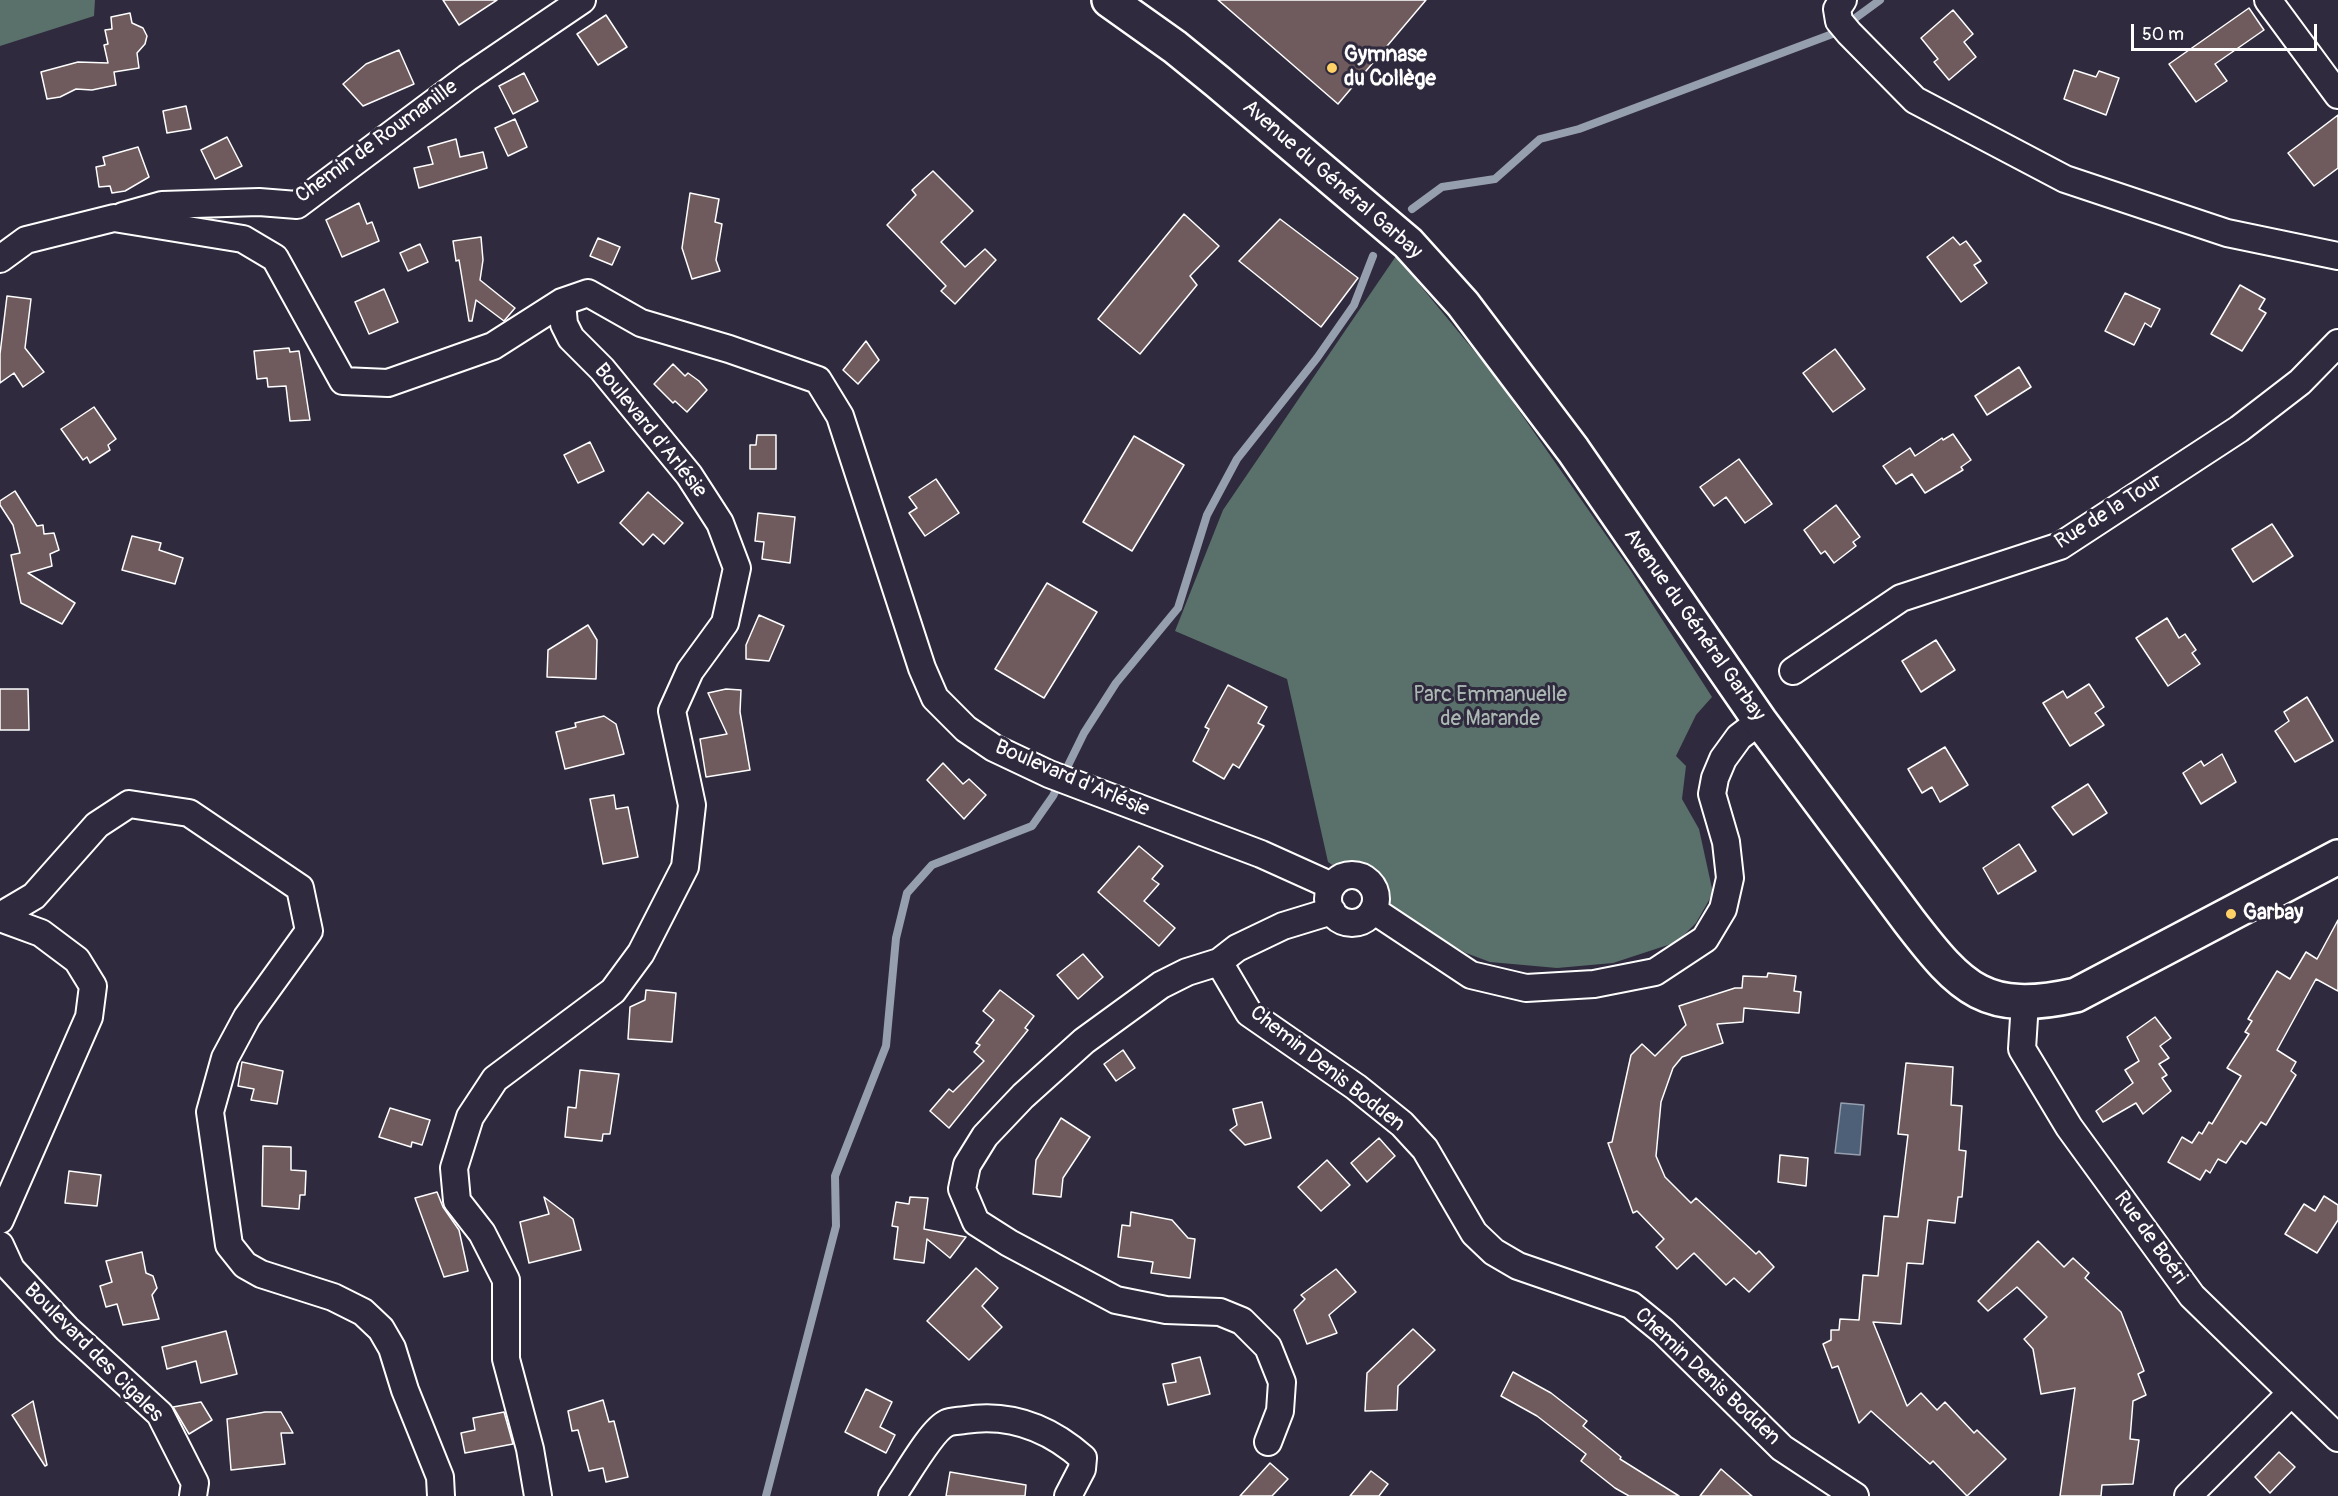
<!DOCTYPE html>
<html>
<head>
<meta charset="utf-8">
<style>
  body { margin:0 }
  #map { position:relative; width:2338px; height:1496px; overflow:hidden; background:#2f2a3d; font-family:Pangolin,sans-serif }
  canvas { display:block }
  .scale { position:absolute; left:2131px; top:24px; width:186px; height:27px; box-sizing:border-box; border:3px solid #fff; border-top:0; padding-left:8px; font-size:18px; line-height:21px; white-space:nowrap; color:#fff; -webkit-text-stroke:4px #2f2a3d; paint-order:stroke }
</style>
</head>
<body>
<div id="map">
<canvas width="2338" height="1496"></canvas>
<div class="scale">50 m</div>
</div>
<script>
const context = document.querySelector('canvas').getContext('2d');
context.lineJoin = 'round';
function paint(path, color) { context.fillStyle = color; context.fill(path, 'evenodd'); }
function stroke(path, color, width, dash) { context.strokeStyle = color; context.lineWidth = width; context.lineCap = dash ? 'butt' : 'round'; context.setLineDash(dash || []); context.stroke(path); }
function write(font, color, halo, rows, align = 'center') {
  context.font = font + ' Pangolin,sans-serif'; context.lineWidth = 6; context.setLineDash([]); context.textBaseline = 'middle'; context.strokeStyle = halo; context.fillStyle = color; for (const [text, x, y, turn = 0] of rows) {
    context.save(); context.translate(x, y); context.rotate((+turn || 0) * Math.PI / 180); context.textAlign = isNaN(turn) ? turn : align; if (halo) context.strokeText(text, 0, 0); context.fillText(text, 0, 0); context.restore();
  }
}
const green = new Path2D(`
  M0,0H95L94,16L0,46Z
  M1396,256L1494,375L1629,568L1712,697L1696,715L1676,756L1686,766L1682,799L1699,829L1713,893L1696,923L1677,942L1613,963L1557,968L1490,962L1466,953L1416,924L1328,862L1287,679L1175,631L1223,510Z`);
const water = new Path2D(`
  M1841,1103L1864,1105L1860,1155L1835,1153Z`);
const stream = new Path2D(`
  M1412,209L1442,187L1495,179L1540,139L1579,129L1835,33L1880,0
  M766,1496L836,1226L835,1176L886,1046L896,938L907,893L932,865L1032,826L1053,796L1084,733L1116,683L1178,608L1207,515L1237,459L1317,358L1354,305L1373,256`);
const building = new Path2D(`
  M443,0H497L459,25Z
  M1218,0H1426L1338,104Z
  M2249,8L2264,30L2215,64L2227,81L2196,102L2169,64Z
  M1953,10L1973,34L1964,42L1976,57L1949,80L1934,62L1938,59L1921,38Z
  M130,13L132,23L143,28L147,36L145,44L137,53L139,68L114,72L116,85L92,90L76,89L60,97L47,99L41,72L78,62L108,63L104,45L108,44L105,30L112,29L111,17Z
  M606,15L627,47L598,65L577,34Z
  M399,50L414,84L363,106L343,84L366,64Z
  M2074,70L2096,77L2099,71L2119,78L2106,115L2064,99Z
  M524,73L538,101L513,114L499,86Z
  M186,106L191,129L167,133L163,111Z
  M2338,115V168L2314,186L2288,153Z
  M515,119L527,147L508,156L495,128Z
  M227,137L242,166L215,179L201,150Z
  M456,139L460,157L483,152L487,168L419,188L414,168L433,164L428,147Z
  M138,147L149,177L125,191L112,193L110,186L99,187L96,167L105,165L103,157Z
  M933,171L973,211L941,242L965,267L985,249L996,260L955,304L941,291L946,286L887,225L916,195L912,190Z
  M690,193L719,199L715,222L722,224L716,260L720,271L692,279L682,248Z
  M359,203L367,224L372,222L379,241L342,257L326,220Z
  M1184,214L1219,246L1190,276L1197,285L1140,354L1098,319Z
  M1280,219L1358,278L1321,327L1239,261Z
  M481,237L483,260L480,280L515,308L504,321L476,300L472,321H469L459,260L456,261L453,241Z
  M1953,237L1960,245L1966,241L1981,261L1974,265L1987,283L1961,302L1927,257Z
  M598,238L620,247L612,265L590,256Z
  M420,244L428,262L408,271L400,253Z
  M2240,285L2265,299L2259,309L2266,313L2242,351L2211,334Z
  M384,289L398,322L369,334L355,302Z
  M2125,293L2160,309L2151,327L2145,323L2134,345L2105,331Z
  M7,296L31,299L25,348L44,372L23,387L14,373L0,383V354Z
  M866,341L879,360L858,384L843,370Z
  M289,348L290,352L299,351L310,420L290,421L286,386L268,387L267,378L257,379L254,351Z
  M1835,349L1865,389L1833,412L1803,373Z
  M673,364L685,376L688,373L699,381L707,390L687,412L675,401L673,403L654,384Z
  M2019,367L2031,387L1987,415L1975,396Z
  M94,407L116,439L108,445L110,450L90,463L87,457L83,460L61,429Z
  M1953,434L1971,460L1961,467L1963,470L1925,493L1912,474L1896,484L1883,466L1910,448L1915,456L1942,438L1943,440Z
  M757,435H776V469H750V445H756Z
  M1134,436L1184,465L1132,551L1083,522Z
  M590,442L604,471L578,483L564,455Z
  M1739,459L1772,504L1745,523L1726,497L1714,506L1700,487Z
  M936,479L959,513L925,536L909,513L917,508L909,497Z
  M15,491L37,526L43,525L44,534L54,533L59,550L50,554L52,566L28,573L75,603L62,624L21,603L11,555L20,553L13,525L0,505V501Z
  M648,492L683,523L664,544L653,534L643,545L620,523Z
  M1836,505L1860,537L1853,542L1856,546L1834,563L1825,551L1821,554L1804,530Z
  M758,513L795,517L790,563L762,559L764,542L755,541Z
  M2272,524L2293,556L2253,582L2232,549Z
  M132,536L161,543L159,550L183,558L175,584L122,570Z
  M1047,583L1097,612L1044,698L995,669Z
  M759,615L784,626L769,661L746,659V645Z
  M2167,618L2179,638L2185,634L2196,650L2192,653L2200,664L2168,686L2136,638Z
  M588,625L597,640L596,679L547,677L548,650Z
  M1936,640L1955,670L1921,692L1902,661Z
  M2089,684L2104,707L2095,713L2104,725L2070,746L2043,703L2063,691L2067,698Z
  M1228,685L1267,707L1258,723L1264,726L1239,768L1233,764L1224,779L1193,761L1209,729L1205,727Z
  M0,689H28L29,730H0Z
  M726,689L741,690L740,712L750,770L706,777L700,739L727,734L708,693Z
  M2307,697L2333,741L2295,762L2275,731L2289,721L2284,712Z
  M604,716L616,724L624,754L565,769L556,732L576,727L575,723Z
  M1945,747L1968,785L1940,802L1932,787L1922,793L1908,769Z
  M2222,754L2236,782L2201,804L2183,773L2201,761L2204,766Z
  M943,763L963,784L969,779L986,795L964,819L927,780Z
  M2088,784L2107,813L2073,835L2052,807Z
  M614,795L616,809L628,807L638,857L603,864L590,799Z
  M2019,844L2036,871L1998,894L1983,868Z
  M1139,846L1163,866L1152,879L1159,884L1144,901L1175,928L1159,946L1098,892Z
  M2338,920V991L2316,979L2277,1050L2296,1062L2291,1071L2296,1075L2266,1125L2261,1122L2246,1144L2241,1141L2226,1163L2218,1159L2210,1173L2206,1170L2200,1180L2168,1162L2182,1137L2192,1143L2199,1132L2202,1134L2209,1122L2212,1124L2241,1076L2227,1068L2249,1034L2245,1032L2252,1021L2248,1019L2277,971L2290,979L2306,952L2317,959Z
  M1083,954L1103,977L1078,999L1057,975Z
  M1768,973L1796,976L1794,991L1801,992L1799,1013L1744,1008L1743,1022L1717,1024L1723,1043L1682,1057L1673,1068L1661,1102L1656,1156L1665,1177L1691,1203L1696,1198L1756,1254L1759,1251L1774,1267L1749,1292L1734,1278L1726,1285L1694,1253L1677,1269L1656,1247L1664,1239L1637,1211L1633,1213L1608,1143L1612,1142L1631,1055L1642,1044L1655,1056L1686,1025L1679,1006L1735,988H1742L1743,976L1767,977Z
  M646,990L676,993L672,1042L628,1039L630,1007L645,1000Z
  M1000,990L1034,1016L1025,1028L1028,1030L949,1128L930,1111L949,1089L953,1092L984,1061L974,1052L980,1045L976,1043L994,1020L983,1011Z
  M2155,1017L2171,1038L2160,1046L2169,1058L2159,1064L2167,1075L2162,1078L2171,1091L2143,1114L2136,1103L2103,1122L2096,1111L2133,1083L2125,1070L2139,1061L2127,1037Z
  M1123,1050L1135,1068L1116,1081L1104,1064Z
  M242,1062L283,1071L277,1104L251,1100L254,1089L238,1086Z
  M1906,1063L1953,1067L1951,1105L1962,1106L1959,1150L1966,1151L1962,1197H1958L1955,1223L1928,1220L1923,1264L1907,1263L1901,1324L1873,1322L1907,1406L1921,1393L1937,1410L1945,1402L1974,1433L1977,1430L2006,1459L1967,1496L1933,1461L1930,1464L1871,1411L1859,1423L1838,1366L1832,1368L1823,1344L1831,1340V1330H1839L1840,1319L1859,1320L1863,1275L1878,1276L1884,1216L1898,1217L1908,1135L1898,1134Z
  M580,1070L619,1074L610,1134H603L602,1141L565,1137L568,1107L576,1108Z
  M1262,1102L1271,1138L1245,1145L1230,1130L1237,1125L1233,1109Z
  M390,1108L430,1120L422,1145L412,1142L411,1147L379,1137Z
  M1061,1118L1090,1137L1063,1178L1061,1197L1033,1194L1036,1160Z
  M1379,1138L1395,1156L1367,1182L1351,1163Z
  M263,1146L291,1147V1170L306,1171L305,1195H300L299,1209L262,1206Z
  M1780,1155L1808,1158L1806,1186L1778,1182Z
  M1327,1160L1350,1185L1321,1211L1298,1187Z
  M69,1171L101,1175L97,1206L65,1203Z
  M437,1192L443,1207L459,1230L468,1271L444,1277L415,1198Z
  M2324,1196L2338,1205V1220L2317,1253L2285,1234L2304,1204L2315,1211Z
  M544,1197L573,1219L581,1250L529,1263L520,1222L549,1214Z
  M910,1197L928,1198L924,1229L966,1237L950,1258L927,1239L924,1263L894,1259L898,1227L892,1226L896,1202L909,1204Z
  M1131,1212L1172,1220L1188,1238L1195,1239L1190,1278L1151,1273L1153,1262L1118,1257L1122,1225L1130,1226Z
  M2038,1241L2064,1267L2073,1258L2089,1273L2085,1278L2121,1312L2144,1371L2138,1374L2146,1395L2133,1401L2130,1439L2139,1440L2133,1484L2102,1485L2101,1496H2060L2075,1388L2041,1394L2033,1349L2024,1339L2047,1317L2017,1287L1988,1311L1978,1301Z
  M142,1252L146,1273L153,1276L157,1288L152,1295L159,1319L123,1325L117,1304L106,1307L100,1286L112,1282L106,1261Z
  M976,1268L998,1288L982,1306L1002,1327L969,1360L927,1321Z
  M1336,1269L1356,1292L1329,1315L1337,1333L1307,1344L1294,1310L1305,1299L1301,1295Z
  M1413,1329L1435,1350L1398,1386L1397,1410L1365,1411L1367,1373Z
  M226,1331L237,1374L201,1383L196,1361L167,1369L162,1347Z
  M1200,1357L1210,1394L1168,1405L1163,1384L1176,1382L1172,1364Z
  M1513,1372L1551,1393L1587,1421L1583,1426L1621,1457L1620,1459L1679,1496H1629L1615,1488L1581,1461L1586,1454L1537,1416L1501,1396Z
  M866,1389L892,1402L880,1427L895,1435L886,1453L845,1432Z
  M603,1400L609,1422L614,1421L628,1477L606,1482L603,1468L589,1471L578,1430L572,1431L568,1411Z
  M33,1401L47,1465L45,1466L12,1415Z
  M201,1402L212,1420L189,1434L173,1407Z
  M265,1412H281L293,1433H281L285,1464L231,1470L227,1419Z
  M504,1412L513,1444L465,1453L461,1433L475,1430L473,1418Z
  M2279,1452L2295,1467L2270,1493L2255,1477Z
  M1270,1463L1288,1479L1272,1496H1240Z
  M1721,1469L1752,1496H1700Z
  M1371,1471L1388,1484L1379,1496H1350Z
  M950,1472L1026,1485L1025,1496H946Z`);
const minor = new Path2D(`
  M1843,0L1837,9L1839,21L1849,33L1915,100L2065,179L2227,233L2338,256
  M2268,0L2338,95
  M123,216L162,205L259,202L297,205L467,78L582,0
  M0,259L26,240L114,218L243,239L275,258L343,381L388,383L493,346L562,302L588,293L641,323L729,349L818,380L840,416L922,668L935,698L966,729L994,748L1049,774L1261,854L1332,886
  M1793,671L1901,598L2060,546L2239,429L2300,382L2338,343
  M1328 899a24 24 0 1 1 48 0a24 24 0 1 1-48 0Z
  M1373,910L1471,975L1526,988L1594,984L1655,972L1705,939L1723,909L1730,878L1726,842L1712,794L1715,778L1723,759L1739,737L1760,721
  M0,916L34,896L97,825L129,804L189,813L300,888L309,931L247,1017L225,1058L210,1112L229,1245L245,1265L261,1274L333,1297L363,1312L381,1329L392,1348L405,1390L440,1477L441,1496
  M0,918L41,933L77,960L93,986L89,1017L0,1220
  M1219,962L1249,1013L1356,1087L1402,1124L1425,1149L1474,1233L1494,1252L1518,1266L1631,1305L1663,1331L1782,1448L1855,1496
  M2025,1002L2022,1049L2069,1127L2192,1296L2338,1438
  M0,1245L11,1269L67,1329L160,1414L195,1483L193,1496
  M1268,1442L1280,1411L1282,1382L1268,1347L1242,1321L1220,1312L1166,1310L1116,1300L1009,1243L976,1222L962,1189L967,1165L985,1136L1023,1096L1084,1041L1161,985L1187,972L1219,962L1237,948L1283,926L1332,911
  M538,1496L530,1449L506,1359V1280L482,1233L457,1201L454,1168L470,1117L495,1079L613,991L641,953L685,867L692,805L672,711L690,671L725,623L737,568L720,523L689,475L602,369L571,338L564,324L562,302
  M892,1496C904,1480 931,1430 947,1423C951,1421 959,1421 965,1420C1009,1413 1049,1428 1083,1458L1082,1469L1068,1496
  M2188,1496L2291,1393`);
const major = new Path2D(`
  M1109,0L1175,47L1218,82L1408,243L1463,304L1573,450L1760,721L1909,921C1962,990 1986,1015 2076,995L2338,857`);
const markers = [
  [1332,68,6,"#ffd166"],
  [2231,914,6,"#ffd166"]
];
const poiNames = [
  ["Gymnase",1344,56],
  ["du Collège",1344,80],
  ["Garbay",2243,914]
];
const streetNames = [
  ["Chemin de Roumanille",377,142,-36],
  ["Avenue du Général Garbay",1332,180,41],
  ["Boulevard d'Arlésie",650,431,51],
  ["Rue de la Tour",2109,512,-32],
  ["Avenue du Général Garbay",1694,625,55],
  ["Boulevard d'Arlésie",1072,779,23],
  ["Chemin Denis Bodden",1327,1069,38],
  ["Rue de Boéri",2150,1238,54],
  ["Boulevard des Cigales",93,1353,45],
  ["Chemin Denis Bodden",1707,1377,43]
];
const parkNames = [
  ["Parc Emmanuelle",1490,696],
  ["de Marande",1490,720]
];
paint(green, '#5a706a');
paint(water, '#4e5f78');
stroke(water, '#959fae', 1.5);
stroke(stream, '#959fae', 8);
paint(building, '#6f5a5d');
stroke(building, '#fff', 1.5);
stroke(minor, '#fff', 30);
stroke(major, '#fff', 38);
stroke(minor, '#2f2a3d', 26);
stroke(major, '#2f2a3d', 33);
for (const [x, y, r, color] of markers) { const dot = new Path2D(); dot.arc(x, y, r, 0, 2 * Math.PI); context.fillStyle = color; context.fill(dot); stroke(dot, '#2f2a3d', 2); }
write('bold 21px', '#fff', '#2f2a3d', poiNames, 'left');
write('21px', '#fff', '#2f2a3d', streetNames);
write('21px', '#acb8b4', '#2f2a3d', parkNames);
</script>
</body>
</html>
